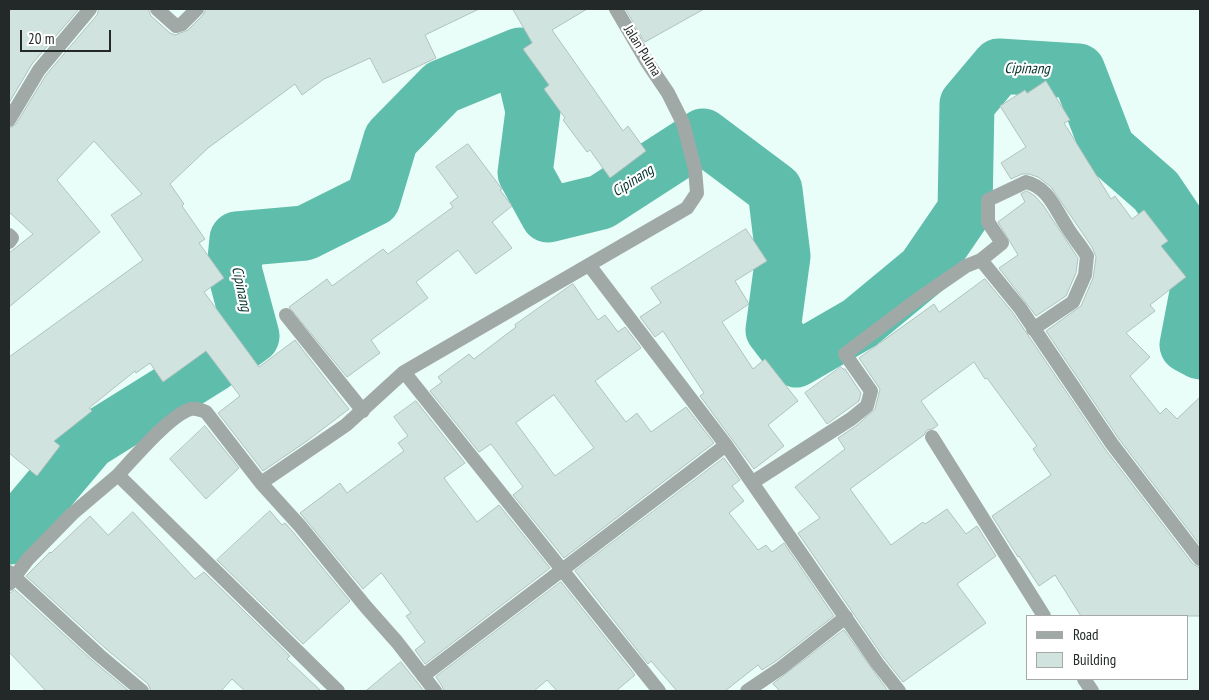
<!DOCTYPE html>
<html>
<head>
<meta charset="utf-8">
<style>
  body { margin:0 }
  #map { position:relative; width:1209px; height:700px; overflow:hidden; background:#eafef9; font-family:"PT Sans Narrow",sans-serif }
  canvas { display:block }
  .frame { position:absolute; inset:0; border:10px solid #222928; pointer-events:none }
  .legend { position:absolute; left:1026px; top:615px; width:162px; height:65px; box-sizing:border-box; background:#fff; border:1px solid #a7a9a9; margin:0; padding:6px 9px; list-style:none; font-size:15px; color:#222928 }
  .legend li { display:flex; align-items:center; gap:10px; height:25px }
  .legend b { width:25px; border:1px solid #a7a9a9 }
  .scale { position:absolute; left:20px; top:30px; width:91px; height:22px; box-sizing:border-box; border:2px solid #222928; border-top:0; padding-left:6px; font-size:15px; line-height:18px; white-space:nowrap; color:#222928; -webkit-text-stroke:4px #fff; paint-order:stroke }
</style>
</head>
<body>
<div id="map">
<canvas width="1209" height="700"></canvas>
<div class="frame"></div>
<ul class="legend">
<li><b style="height:6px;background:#a1a9a7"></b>Road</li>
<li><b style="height:14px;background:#d0e3de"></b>Building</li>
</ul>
<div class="scale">20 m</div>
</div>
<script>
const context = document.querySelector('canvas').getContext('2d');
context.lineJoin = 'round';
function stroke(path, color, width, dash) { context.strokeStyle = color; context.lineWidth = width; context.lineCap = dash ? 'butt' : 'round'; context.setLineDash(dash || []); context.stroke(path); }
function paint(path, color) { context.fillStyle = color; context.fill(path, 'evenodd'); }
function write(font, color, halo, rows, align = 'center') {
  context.font = font + ' "PT Sans Narrow",sans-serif'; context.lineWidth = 4.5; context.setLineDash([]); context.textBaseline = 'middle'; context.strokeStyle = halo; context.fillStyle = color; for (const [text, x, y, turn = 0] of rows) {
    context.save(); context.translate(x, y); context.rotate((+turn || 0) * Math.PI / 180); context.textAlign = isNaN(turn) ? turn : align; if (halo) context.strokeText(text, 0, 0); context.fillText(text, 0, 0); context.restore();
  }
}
const river = new Path2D(`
  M1200,277L1187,345L1200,352
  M9,537L89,442L211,366L252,336L234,269L237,239L305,233L373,199L391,139L442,87L520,55L533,111L525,173L548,215L601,202L703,136L775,190L783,256L773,330L796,360L860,323L924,270L965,210L967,104L999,66L1078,71L1108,149L1156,191L1200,256`);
const building = new Path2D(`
  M9,9H79L32,64L9,103Z
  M99,9H148L151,16L170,33L175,35L188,30L203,15L206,9H479L425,35L436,58L383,83L370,58L324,79L302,95L295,84L208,148L170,184L184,204L182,206L205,239L199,243L224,278L204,292L259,367L295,340L349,409L307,441L263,471L218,413L240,396L206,351L163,382L150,363L136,373L135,371L89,408L92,411L54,441L60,446L37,476L9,453V357L143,260L111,215L142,194L94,141L57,180L100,232L9,307V253L33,234L9,212V129L16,124L46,75L97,15Z
  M513,9H587L552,30L623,131L628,126L646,151L610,178L590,150L587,152L563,120L565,118L544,89L549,85L523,49L532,43Z
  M626,9H704L645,42Z
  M1046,81L1070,120L1064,123L1111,199L1115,196L1132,219L1144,210L1168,241L1161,246L1186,277L1150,305L1155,311L1126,333L1150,357L1130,376L1160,414L1166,408L1177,419L1200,397V545L1119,439L1046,331L1081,306L1093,278L1096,257L1092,247L1051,187L1038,177L1029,174H1022L1011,179L1001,163L1026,147L1000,106L1025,90L1027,93Z
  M468,144L502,189L500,190L512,206L492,222L512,248L476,274L458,250L416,282L428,298L371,340L380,353L347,377L289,307L327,279L332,286L383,249L388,254L453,207L450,203L458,197L436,167Z
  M1027,191L1035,196L1043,205L1078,258L1076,273L1066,296L1036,316L999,268L1018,255L998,222L1025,202L1021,194Z
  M746,229L767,261L735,281L749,304L722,322L753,369L765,359L798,401L768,425L784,446L754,469L700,396L704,393L663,331L655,337L640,317L661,303L651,288Z
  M985,279L1013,313L1105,449L1193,564L1200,568V616H1081L1055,575L1039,586L1019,556L1018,557L992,516L1051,475L1033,449L1037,446L987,378L985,379L974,362L921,401L938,425L933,429L927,430L924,435L850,489L891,545L923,522L925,524L947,509L966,534L977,526L996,556L957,584L986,623L903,682L884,658L798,533L820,518L795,487L845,449L838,438L856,426L875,409L880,389L859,358L934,304L939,312Z
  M573,284L598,320L605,315L618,332L625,327L641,348L595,381L626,422L637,413L651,432L686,407L714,443L564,558L513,495L523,487L491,444L479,452L430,391L442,382L438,377L469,354L474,359L516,327L515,325ZM554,395L594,448L555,476L516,423Z
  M841,367L843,369H845L861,393L859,401L827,424L805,393Z
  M416,401L465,463L444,478L477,522L499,505L550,568L425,664L415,650L425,642L406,616L411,613L383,575L381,573L363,589L300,513L340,483L347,493L404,451L398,443L408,436L394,417Z
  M205,426L239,468L206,499L170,459Z
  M724,458L740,480L732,486L744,501L729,513L758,550L766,545L772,552L784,543L834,616L776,661L762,670L758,665L725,691H677L651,661L648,664L575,571Z
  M270,511L282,525L285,523L293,532L350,601L303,644L217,560Z
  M133,512L195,579L204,572L290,656L287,659L321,691H245L232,679L221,691H151L148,684L105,648L26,576L50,552L51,553L90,516L108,535Z
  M561,582L635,675L616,691H557L547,680L534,691H444L442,686L436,677Z
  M15,590L93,661L129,691H46L9,652V594Z
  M844,630L888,691H780L773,684Z
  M401,662L424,691H366Z`);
const minor = new Path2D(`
  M157,9L176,26L182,24L197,9
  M616,9L647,62L668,93L683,123L695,169L697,193L687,208L404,372L659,691
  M9,120L39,70L90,9
  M9,235L12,238L9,242
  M981,260L1020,308L1112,444L1200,559
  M589,265L726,445L877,663L899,691
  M286,315L363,411
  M932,437L1044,616
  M118,475C133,459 171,414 191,409C196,408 201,410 206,412L261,483L300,526L366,607L397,642L435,691
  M753,482L851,419L867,406L871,391L845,354L914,302L966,266L981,260L1002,243L988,222V200L1026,182C1048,187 1055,209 1067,227C1073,237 1081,246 1087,256L1085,275L1073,302L1033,329
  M261,483L346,425L404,372
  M9,572L99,655L142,691
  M9,584L28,559L72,514L118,475L338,691
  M423,676L726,445
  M1084,679L1092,691
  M747,691L781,668L846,617`);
const streetNames = [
  ["Jalan Pulma",642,51,58]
];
const waterNames = [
  ["Cipinang",1027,69,1],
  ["Cipinang",633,181,-33],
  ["Cipinang",241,289,78]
];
stroke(river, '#5fbdac', 55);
paint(building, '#d0e3de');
stroke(building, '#b0c2be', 1);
stroke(minor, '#a1a9a7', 14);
write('14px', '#222928', '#fff', streetNames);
write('italic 15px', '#04332c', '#fff', waterNames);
</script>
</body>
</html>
